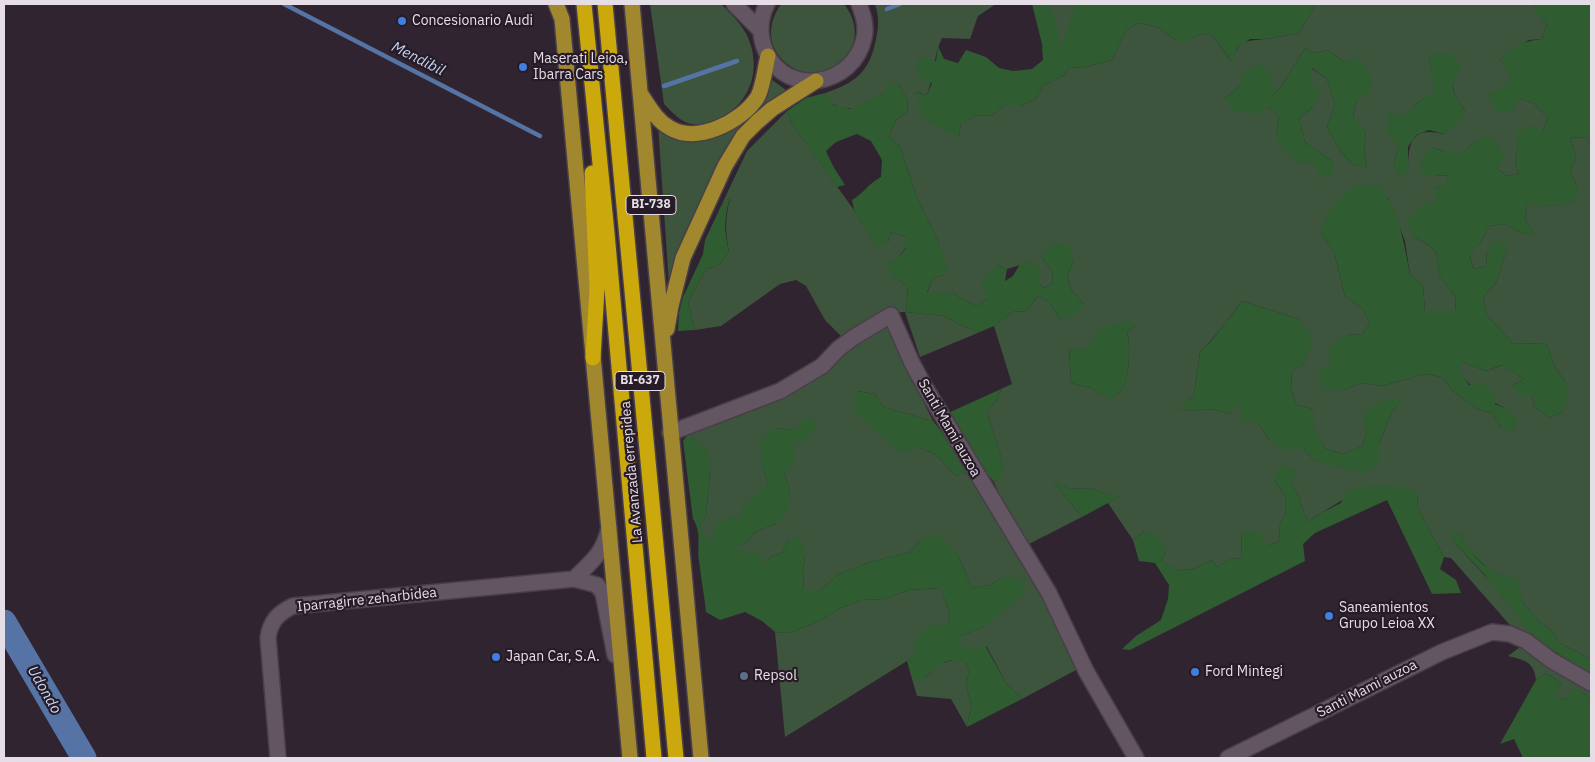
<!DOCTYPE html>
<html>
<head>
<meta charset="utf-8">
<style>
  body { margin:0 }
  #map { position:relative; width:1595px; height:762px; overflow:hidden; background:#302430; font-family:"IBM Plex Sans",sans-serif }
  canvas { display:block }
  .frame { position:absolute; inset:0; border:5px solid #e6dee6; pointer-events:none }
</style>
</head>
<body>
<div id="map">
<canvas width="1595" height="762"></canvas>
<div class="frame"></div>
</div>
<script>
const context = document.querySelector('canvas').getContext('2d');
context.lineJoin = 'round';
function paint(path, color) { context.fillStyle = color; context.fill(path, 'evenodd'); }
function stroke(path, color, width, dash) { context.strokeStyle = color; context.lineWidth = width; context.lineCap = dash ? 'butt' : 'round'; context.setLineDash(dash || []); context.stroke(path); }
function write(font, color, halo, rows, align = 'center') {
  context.font = font + ' "IBM Plex Sans",sans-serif'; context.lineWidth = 4.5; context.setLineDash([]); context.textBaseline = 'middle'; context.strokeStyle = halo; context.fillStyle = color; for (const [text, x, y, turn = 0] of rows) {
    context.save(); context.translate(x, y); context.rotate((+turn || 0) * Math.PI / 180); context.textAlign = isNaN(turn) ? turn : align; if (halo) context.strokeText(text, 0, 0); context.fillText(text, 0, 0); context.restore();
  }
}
const green = new Path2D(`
  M650,4H721C731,14 744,26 749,40C761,71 750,102 721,118C713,122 701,126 692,124C680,122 672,112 664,104Z
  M781,4H844C854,17 858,32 852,47C829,104 742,60 781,4Z
  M875,4H996L978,16L970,39L942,38C933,56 934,77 927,95L916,92L959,137L961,123L977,115L992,116L1004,106H1020L1035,100L1043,86L1064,75L1069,68L1086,67L1112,60L1126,30L1139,23L1157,27L1177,41H1188L1199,34L1212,35L1231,61C1240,39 1246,41 1267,39C1278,37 1288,35 1299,33L1316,4H1535L1537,13L1547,23L1542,39L1529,40L1500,59L1512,77L1503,88L1519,98L1533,103L1548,118L1542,133L1518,146L1515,163L1519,174L1507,176L1498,169L1473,142L1465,152H1445L1432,147L1435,176L1449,175L1447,186L1435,188V202L1412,236C1433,247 1440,248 1438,274L1456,297L1455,311H1425L1423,285L1410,275L1405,241L1388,198L1321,233L1334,252L1345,296L1363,309L1370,323L1362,334L1346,335L1341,391L1361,383L1382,386L1425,374L1442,377L1454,392L1477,409L1492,413L1501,428L1505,408C1486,399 1471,388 1458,371L1462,362L1486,371L1503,365L1524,379L1511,386L1532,395L1534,406L1549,418L1563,412L1566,382L1555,367L1546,343L1513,344L1487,315L1483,297L1496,283L1507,249L1487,250L1486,266L1473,269L1470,254L1480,243L1490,226L1505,224L1520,232L1535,236L1525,219L1527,203L1557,206L1578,189L1570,171L1576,157L1570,137L1587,138L1591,149V659L1558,642L1553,632L1540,622L1523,603L1520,594L1507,577L1492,573L1470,551L1460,534L1454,542L1497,589L1537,640L1509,624L1451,558L1444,557L1418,509L1417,494C1402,491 1386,485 1370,487C1362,487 1318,515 1309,521L1304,514L1299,496L1291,482L1274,480L1285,496L1286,512L1280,524L1279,541L1267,546L1241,532L1242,558L1230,559L1217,567L1212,560C1193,570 1178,577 1161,560L1166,552L1144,531L1133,540L1108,503L1118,497L1089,488L1070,489L1054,482L1082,517L1029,544L1001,499L994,482L1003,473L1000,453L987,412L998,398L1001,389L1012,384L994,326L1012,312L1027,311L1038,296L1049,302L1060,319L1084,304L1072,291L1067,276L1074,260L1041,257L1052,271L1053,283L1044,288L1038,282L1030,262L1007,269L997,265L988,298L978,306L965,301L953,293H927L933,278L944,275L939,243L918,200L900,147L889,136L896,120L908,111L907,99L898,83C883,94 854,117 835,105C831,103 828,97 825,93C856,83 870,71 876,39C879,26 879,17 875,4ZM1305,48L1313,53L1328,50L1344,62L1356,100L1353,118L1366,132L1364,152L1367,167L1353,165L1341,152L1327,127L1335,105L1327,79L1311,68L1309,81L1314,106L1299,118L1305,142L1332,161L1314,162L1276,136L1279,116L1268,107L1224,99L1240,86L1272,96L1280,88ZM1429,55L1452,83L1455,95L1465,111L1444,134C1414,127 1409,138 1408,166L1393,165L1399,146L1389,112L1403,119L1418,102L1436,92ZM1242,301L1299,319L1306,362L1292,372L1291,389L1297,405L1313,409V427L1325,448L1342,454L1362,446L1367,431L1402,399L1392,412L1379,444V462H1316L1304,449L1269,440L1257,421L1239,400L1229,414L1213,409L1192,411L1180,408L1194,395L1200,352C1216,337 1228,318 1242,301ZM1137,325L1127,332C1131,344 1129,377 1123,388C1120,392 1115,396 1111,399L1091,388L1071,383L1069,349L1084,350Z
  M1046,4H1073L1076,7L1061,49Z
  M768,77L786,90L764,108L734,138L713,174L683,242L669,284L658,125C667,131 677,139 688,141C709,145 748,126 758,107C763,98 765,87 768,77Z
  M787,111L792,124L854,210L878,247L888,242L891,232L906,237V247L897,259L895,278L908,286L906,312L944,316L963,326L980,332L920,357L905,312L886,313L844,339L825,320L806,286L796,280L780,284L721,326L695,330L688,302L706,269L719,265L729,252C725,231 725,219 730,198L721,206L747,151Z
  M889,324L913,381L933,421L883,407L875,394L857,391L918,447L935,454L956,476L967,472L1045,601L1076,670L1022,699L1006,683L987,647H961V636L983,627L1002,578L990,585L972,588L958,555L921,539L910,552L870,562L839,574L820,590H804L803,573L805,556L788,541L782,553L771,556L763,567L746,553L732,549L747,542L755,532L775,524L790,490L784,473L792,443L793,430L775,428L763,469L768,484L739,519L711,544L698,528L706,516L710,472L696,442L689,432Z
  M940,588L950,613L948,627L907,661L785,737L775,632L790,633L819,621L840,608L862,600L885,599L909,590Z
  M1520,647L1562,673L1591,688V700L1584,693L1572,689L1567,700L1554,697L1561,683L1546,673L1536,680C1534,662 1525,660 1508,656Z
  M957,659L966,662L969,672L966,685L971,705L967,727L951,699L917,696L912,679H924L940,664Z`);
const forest = new Path2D(`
  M1032,4H1046L1053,13L1061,48L1075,8L1073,4H1316L1299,33L1266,39H1250L1237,48L1232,62L1212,35L1199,34L1188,41H1177L1157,27L1139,23L1126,30L1112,60L1086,67L1069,68L1064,75L1043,86L1035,100L1020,106H1004L992,116L977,115L961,123L959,137L934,125L920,115V103L915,92L927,95L932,83L921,80L916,68L919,58L936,61L938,46L944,59L958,63L966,50L986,57L999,68L1013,71L1032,69L1043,60L1042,44Z
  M1535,4H1591V149L1587,138L1570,137L1576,157L1570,171L1578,189L1576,201L1557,206L1527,204L1525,219L1536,237L1520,232L1505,224L1490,226L1480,243L1470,255L1473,269L1486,266L1487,250L1498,240L1507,249L1496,283L1483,297L1487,315L1513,344L1546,343L1555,367L1566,382L1567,398L1563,412L1549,418L1534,406L1532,395H1520L1511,386L1524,379L1502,365L1486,371L1462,362L1459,371L1469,385L1481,383L1493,391L1495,404L1505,408L1517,418L1515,431L1501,428L1492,413L1477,409L1454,392L1442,377L1425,374L1382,386L1361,383L1341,391L1323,387L1318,372L1331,363L1329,347L1346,335L1362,334L1370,323L1363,309L1345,296L1334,252L1321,233C1328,208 1336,201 1356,185C1363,185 1374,184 1379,188C1398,203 1406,252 1410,275L1423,285L1425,311H1455L1456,297L1438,274C1440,248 1433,247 1412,236L1408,219L1423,204L1435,202V188L1447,185L1448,175L1435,176L1422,173L1421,158L1432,147L1445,152H1465L1473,142L1485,137L1497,142L1504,157L1498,169L1507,176L1519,174L1515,163L1518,146L1516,133L1533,125L1542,133L1548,118L1533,103L1519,98L1514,110L1497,112L1488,94L1503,88L1511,77L1500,59C1515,46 1523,41 1542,39L1547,23L1536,13Z
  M1305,48L1313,53L1328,50L1344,62L1359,58L1370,74L1372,91L1356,100L1353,117L1366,132L1364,152L1367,168L1353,165L1341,152L1327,127L1335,105L1327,79L1312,68L1309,81L1320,92L1314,106L1299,118L1305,142L1332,161L1333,175L1320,177L1314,162L1303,164L1287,154L1276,136L1279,116L1268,107L1256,114L1234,110L1224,99L1240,86L1243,72L1261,64L1272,76L1273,95L1280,88Z
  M1451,53L1461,67L1452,84L1455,95L1465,111L1460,122L1444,134L1429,130L1416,135L1408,147V166L1402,180L1393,165L1399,146L1387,132L1389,111L1403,118L1418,102L1435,92L1429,55Z
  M889,83H898L907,99L908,111L896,120L889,136L900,147L918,200L939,243L948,269L944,275L933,278L927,292L953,293L965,301L978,306L988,298L981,283L997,265L1007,269L1005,281L1013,276L1020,264L1030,262L1040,269L1038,282L1044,288L1053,283L1052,271L1041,257L1054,243L1070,246L1074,260L1067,276L1072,291L1084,304L1076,315L1060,319L1049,302L1038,296L1027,311L1012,312L994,326L980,332L963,326L944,316L906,312L908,286L895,278L885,264L897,259L906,248V237L891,232L888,242L878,248L854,210L852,200C864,193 869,183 881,177L882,160L871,141L857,134L836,142L826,151L833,166L845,185L837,187L792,124L787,111L806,98L825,93L834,105L849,109L883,94Z
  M730,197C724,220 724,229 729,252L719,265L706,269L688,302L695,330L678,331L679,313L683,297L703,254L705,240L721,206Z
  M1242,301L1299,319L1312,337L1306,362L1292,372L1291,389L1297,405L1313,409L1314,427L1325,448L1342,454L1362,446L1367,431L1363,414L1381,401L1403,398L1392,412L1379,444V462L1365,473L1316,462L1304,449L1285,450L1269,440L1257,421L1242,419L1239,401L1229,414L1213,409L1192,411L1179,408L1194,395L1200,352L1212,340Z
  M1129,321L1137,325L1127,332C1131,344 1129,378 1123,388C1120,392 1115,396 1111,400L1091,388L1071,383L1069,348L1084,350L1105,327Z
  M1001,389L998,398L987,412L1000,453L1004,473L994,482L979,465L948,413Z
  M857,391L875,394L883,407L933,421L949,441L967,472L956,476L935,454L918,447L901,453L854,412Z
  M811,417L817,426L805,441L792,443L795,461L784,473L790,490L788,511L775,524L755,532L747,542L733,549L762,555L763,566L771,556L782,553L788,541L800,536L805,556L803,573L804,590H820L839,574L870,562L910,552L921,539L940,535L958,555L972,588L990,585L1002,578L1019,577L1026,593L983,627L961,636V647H986L1006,683L1022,699L967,727L971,705L966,685L969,672L966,662C947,655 937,667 924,679H912L907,661L916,653L914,641L931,625L948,626L950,613L940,588L909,590L885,599L862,600L840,608L819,621L790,633L775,632L762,621L745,612L720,620L706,612C704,594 701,578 699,561C697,545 702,533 693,519L683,441L689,432L696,442L708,451L710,472L706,516L699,528L711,543L716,525L729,516L739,519L742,507L768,484L763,469L760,441L775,428L793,430Z
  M1282,465L1297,470L1291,482L1299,496L1304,514L1309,521L1323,512L1341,503L1347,491C1359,488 1371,485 1383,486C1393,487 1396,490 1406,486L1417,494L1418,509L1444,557L1440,569L1456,580L1461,593L1432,594L1387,500L1315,533L1303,544L1305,561L1130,650L1122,649L1136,636L1161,620L1168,599L1169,585L1155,563L1139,561L1133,540L1144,531L1160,538L1166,552L1161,560C1179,577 1193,570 1212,560L1217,567L1230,559L1242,558L1241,532H1260L1267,546L1279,541L1280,524L1286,512L1285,496L1274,480Z
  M1053,481L1070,489L1089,488L1119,497L1082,517Z
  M1451,532L1460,534C1475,558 1487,576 1517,578L1523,603L1540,622L1553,632L1558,642L1591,659V675L1537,640L1483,573L1454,542Z
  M1546,673L1561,683L1555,697L1567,700L1572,688L1584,693L1591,700V758H1523L1514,739L1500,744L1536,680Z`);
const stream = new Path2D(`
  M284,4L540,136
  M887,9L900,4
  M664,86L737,61`);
const river = new Path2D(`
  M4,622L84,758`);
const street = new Path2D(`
  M670,433L780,391L822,366L838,349L854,337L891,315L912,363L925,387L1049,593L1086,671L1136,758
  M574,579C592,561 603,554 609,528
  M278,758L268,638C270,622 278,613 293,606L574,579L597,585L603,593L615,655
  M1228,758L1442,652L1492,632L1510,634L1526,641L1551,660L1591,683`);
const secondary = new Path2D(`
  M734,4L760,30
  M767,4C759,20 759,36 766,52C787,98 854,86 864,38C867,26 863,15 859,4`);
const primary = new Path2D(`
  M556,4L562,19L630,758
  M632,4L701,758
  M642,96C650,108 657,121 670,128C697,144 741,122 757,98C763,89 765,67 768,56
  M667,329L671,306L683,258L725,166L743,136L757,122L772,109L816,81`);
const highway = new Path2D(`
  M584,4L607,233L654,758
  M605,4L676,758
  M592,173L597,288L593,358`);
const markers = [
  [402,21,5,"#3f7fe0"],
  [523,67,5,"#3f7fe0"],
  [1329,616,5,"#3f7fe0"],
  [496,657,5,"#3f7fe0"],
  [1195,672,5,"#3f7fe0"],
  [744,676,5,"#5c6f8a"]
];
const shields = [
  [651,205,50],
  [640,381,50]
];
const shieldNames = [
  ["BI-738",651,205],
  ["BI-637",640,381]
];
const poiNames = [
  ["Concesionario Audi",412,21],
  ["Maserati Leioa,",533,59],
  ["Ibarra Cars",533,75],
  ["Saneamientos",1339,608],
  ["Grupo Leioa XX",1339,624],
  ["Japan Car, S.A.",506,657],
  ["Ford Mintegi",1205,672],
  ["Repsol",754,676]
];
const streetNames = [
  ["Santi Mami auzoa",949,428,60],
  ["La Avanzada errepidea",632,472,-95],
  ["Iparragirre zeharbidea",367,600,-6],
  ["Santi Mami auzoa",1367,689,-27]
];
const waterNames = [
  ["Mendibil",418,59,27],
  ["Udondo",44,690,60]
];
paint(green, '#3c553c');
paint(forest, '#2f5c31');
stroke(stream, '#5573a4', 4.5);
stroke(river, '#5573a4', 25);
stroke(street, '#493f49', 18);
stroke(secondary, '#493f49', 18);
stroke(primary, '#493f49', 18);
stroke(highway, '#493f49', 18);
stroke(street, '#635662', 15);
stroke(secondary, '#635662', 15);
stroke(primary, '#a1872e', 15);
stroke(highway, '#cba80b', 15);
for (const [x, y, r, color] of markers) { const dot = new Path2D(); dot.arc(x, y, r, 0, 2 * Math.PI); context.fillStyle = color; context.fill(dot); stroke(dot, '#261b26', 2); }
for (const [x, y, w] of shields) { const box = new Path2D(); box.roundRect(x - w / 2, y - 9.5, w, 19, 4); context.fillStyle = '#261b26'; context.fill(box); stroke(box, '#e6dee6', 1); }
write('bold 12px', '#e6dee6', null, shieldNames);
write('14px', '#e6dee6', '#261b26', poiNames, 'left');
write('14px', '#e6dee6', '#261b26', streetNames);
write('italic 15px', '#c4d6f4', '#261b26', waterNames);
</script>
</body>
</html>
